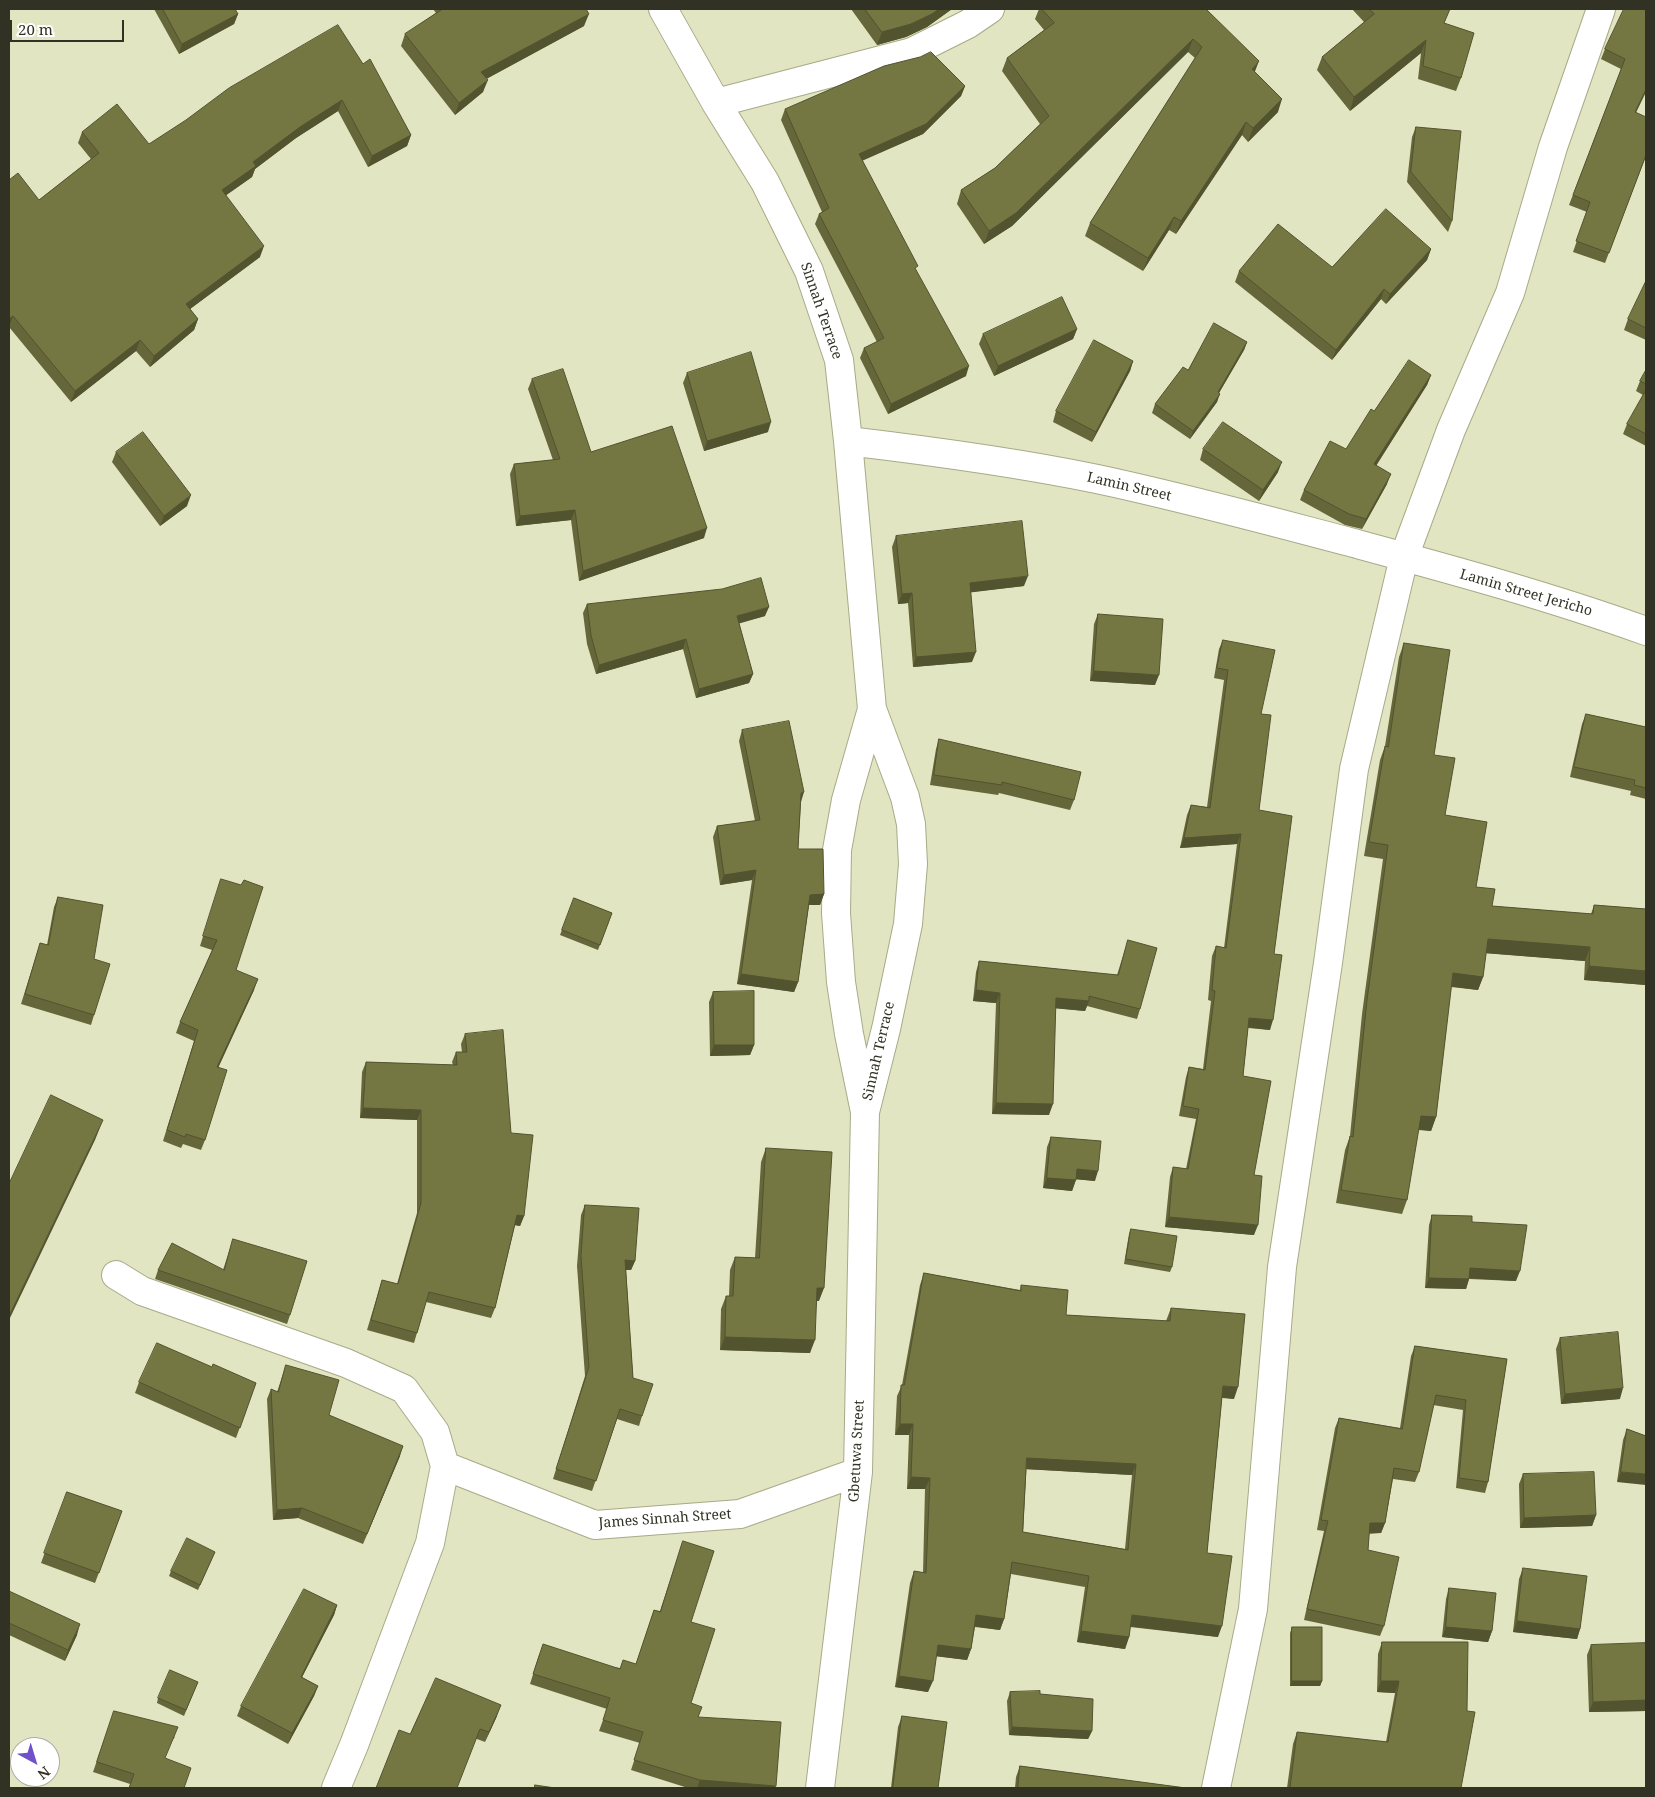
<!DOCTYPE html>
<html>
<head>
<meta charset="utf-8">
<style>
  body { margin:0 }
  #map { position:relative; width:1655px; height:1797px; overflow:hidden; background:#e2e5c1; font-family:"Noto Serif",serif }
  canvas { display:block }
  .frame { position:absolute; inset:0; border:10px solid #313224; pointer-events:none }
  .north { position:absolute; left:10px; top:1737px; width:50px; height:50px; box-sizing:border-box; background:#fff; border:1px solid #adada7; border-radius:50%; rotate:141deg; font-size:14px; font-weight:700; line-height:20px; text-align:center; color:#313224 }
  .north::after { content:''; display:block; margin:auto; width:18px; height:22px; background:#6f51ca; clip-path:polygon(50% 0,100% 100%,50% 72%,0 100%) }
  .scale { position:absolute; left:10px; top:20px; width:114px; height:22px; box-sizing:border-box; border:2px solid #313224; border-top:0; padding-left:6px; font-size:15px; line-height:18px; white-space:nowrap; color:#313224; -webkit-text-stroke:4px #fff; paint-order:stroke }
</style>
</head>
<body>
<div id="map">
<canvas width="1655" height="1797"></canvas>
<div class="frame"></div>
<div class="north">N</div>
<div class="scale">20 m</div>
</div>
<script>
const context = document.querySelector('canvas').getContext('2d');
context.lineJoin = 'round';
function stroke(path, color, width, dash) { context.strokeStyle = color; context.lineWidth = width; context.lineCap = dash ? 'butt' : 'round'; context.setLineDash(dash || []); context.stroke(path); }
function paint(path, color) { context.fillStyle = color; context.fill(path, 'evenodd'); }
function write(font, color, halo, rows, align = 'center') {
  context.font = font + ' "Noto Serif",serif'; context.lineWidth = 5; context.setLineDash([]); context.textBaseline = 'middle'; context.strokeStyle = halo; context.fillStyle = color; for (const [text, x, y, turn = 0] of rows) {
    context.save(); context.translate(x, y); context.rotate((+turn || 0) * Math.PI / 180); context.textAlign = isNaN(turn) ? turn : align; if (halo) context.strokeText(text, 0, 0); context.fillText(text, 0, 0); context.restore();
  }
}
const minor = new Path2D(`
  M663,9L716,103L765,182L809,271L839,360L848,441L872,709L905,797L911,824L913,864L908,924L886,1029L865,1112
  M716,103L912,52L968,24L990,9
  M848,441C932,451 1015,462 1097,479C1182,497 1266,520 1350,542C1449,569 1549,596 1646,631
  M116,1275L142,1291L346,1363L404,1389L435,1432L445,1466L430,1543L354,1745L336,1788
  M445,1466L595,1525L740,1514L858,1472
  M820,1788L858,1472L865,1112L849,1034L841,982L836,913L837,850L846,800L872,709
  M1216,1788L1253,1609L1282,1267L1328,963L1354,769L1404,557L1451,430L1510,293L1553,147L1601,9`);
const wall = new Path2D(`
  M154,9H235L238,14L234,24L179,54Z
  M433,9H586L584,26L486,79L483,92L455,115L401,46L405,34L436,13Z
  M851,9H952L927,27L906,37L877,45Z
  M1039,9H1206L1255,72L1278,112L1248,142L1242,135L1176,234L1169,230L1143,271L1085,236L1090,223L1195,58L1188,52L1012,226L984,244L957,204L961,190L995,168L1040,124L1002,71L1007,58L1044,30L1035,19Z
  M1352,9H1450L1444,23L1461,78L1456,91L1418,79L1421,53L1350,111L1317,70L1322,57L1364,22Z
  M1624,9L1636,113L1646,156L1605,263L1573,252L1587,212L1569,205L1621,69L1601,59L1605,49Z
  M363,64L411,135L407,146L368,167L338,111L296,138L255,169L252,177L226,195L260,257L190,309L198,319L194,330L150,367L136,351L71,402L9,327V180L39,200L91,159L78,143L82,132L149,144Z
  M965,86L961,96L923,134L862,160L916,270L966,376L888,414L860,358L864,348L877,342L815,224L819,214L822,212L781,120L785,109Z
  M1416,127L1452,221L1448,232L1407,182L1412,137Z
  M1431,249L1427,260L1386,304L1381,299L1332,360L1235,282L1239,271L1332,267Z
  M1646,281V340L1624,330L1628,319Z
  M1077,329L1073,339L994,376L979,344L983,334Z
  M1247,342L1244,350L1219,393L1217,402L1190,439L1152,413L1155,404L1188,370Z
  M1133,361L1130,371L1092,442L1053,422L1056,411Z
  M1646,370V446L1623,434L1627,424L1643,395L1636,391L1640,381Z
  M687,373L768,432L704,451L683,383Z
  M1431,375L1427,385L1376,466L1387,484L1362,529L1345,525L1300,500L1304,490L1346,449L1374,411Z
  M532,379L591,452L704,538L579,581L571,520L516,526L510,474L514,464L553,460L528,389Z
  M1203,449L1278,472L1259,501L1200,460Z
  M116,452L187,506L160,526L112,462Z
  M896,536L1024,586L971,592L972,662L913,667L908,603L898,604L892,547Z
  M587,604L765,616L739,623L753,674L749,683L696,698L683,649L596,674L587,644L583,613Z
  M1098,614L1155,685L1090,681L1094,624Z
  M1223,640L1261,714L1259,810L1274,954L1270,1030L1248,1028L1243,1076L1254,1175V1235L1165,1227L1170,1177L1173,1167L1186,1169L1196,1119L1179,1116L1186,1077L1189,1067L1203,1069L1211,1001L1208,1000L1212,956L1216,946L1224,948L1237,844L1180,848L1187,815L1191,805L1207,807L1224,680L1214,678L1219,649Z
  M1404,643L1434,755L1445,815L1476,887L1492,906L1591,914L1594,905L1646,909V985L1584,980L1585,961L1486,953L1483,977L1478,990L1451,987L1436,1117L1431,1131L1418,1130L1407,1200L1402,1214L1336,1203L1345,1150L1350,1136L1362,1014L1383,859L1364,856L1380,760L1385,746L1399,657Z
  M1586,714L1646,727V799L1630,795L1631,791L1570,777L1582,724Z
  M742,730L801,802L798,849L824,894L820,905H809L798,982L794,992L737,984L752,880L720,885L713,837L717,826L755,821L739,741Z
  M939,739L1074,800L1070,810L999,793L998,795L930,785L936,749Z
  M221,879L236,970L254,990L218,1067L205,1140L201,1150L183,1144L181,1148L163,1141L194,1041L176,1033L180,1022L212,950L200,946Z
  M58,897L94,959V1015L91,1025L21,1004L40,943L47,945L54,907Z
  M574,898L612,913L598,950L560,935Z
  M1128,940L1140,1009L1137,1019L1087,1006L1085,1011L1055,1008L1049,1115L992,1114L996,1003L973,1001L976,972L979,961L1117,975Z
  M713,992L754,1045L750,1055L710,1056L709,1002Z
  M465,1034L511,1133L524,1216L520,1226L515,1225L495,1308L491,1318L426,1302L414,1343L367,1330L382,1280L397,1284L417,1213V1120L360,1118L362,1072L366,1062L453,1065L452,1062L456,1052H462L461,1044Z
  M1051,1137L1095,1181L1076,1179L1072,1191L1043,1188L1047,1147Z
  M766,1148L819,1301H817L810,1353L720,1350L721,1309L726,1296H729L730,1270L735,1257L755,1258L761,1162Z
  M585,1205L635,1261L631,1270H626L633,1378L642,1416L639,1426L617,1419L592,1491L553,1479L585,1376L577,1266L581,1215Z
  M1432,1215L1472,1222L1516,1281L1469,1279L1466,1289L1425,1288L1429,1225Z
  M1131,1229L1172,1267L1170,1272L1124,1264L1129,1234Z
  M233,1239L290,1315L287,1324L155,1279L158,1270H223Z
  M924,1273L1020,1290L1021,1285L1066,1315L1166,1321L1171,1308L1234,1399L1222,1398L1207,1553L1218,1637L1130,1627L1129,1637L1125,1649L1077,1642L1085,1587L1011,1574L1004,1619L1000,1630L975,1627L971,1649L967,1660L936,1656L928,1692L895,1687L910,1583L914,1571L923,1573L925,1489H907L909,1435H895L897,1396L902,1385L920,1285ZM1026,1469L1132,1475L1125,1549L1023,1532Z
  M1560,1338L1620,1399L1561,1404L1556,1349Z
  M1415,1346L1507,1359L1488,1482L1485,1493L1456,1488L1463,1410L1433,1405L1419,1472L1415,1482L1393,1479L1385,1523L1381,1533H1369L1368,1550L1384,1626L1380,1636L1304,1620L1324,1531L1317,1530L1335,1428L1339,1418L1400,1428L1411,1356Z
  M286,1365L329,1415L400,1456L363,1544L298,1518L273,1520L267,1399L271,1389L277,1392Z
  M212,1367L256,1383L236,1438L135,1393L139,1382Z
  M1627,1429L1646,1436L1617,1482L1623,1440Z
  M1523,1474L1596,1515L1592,1526L1520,1528L1519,1484Z
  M67,1492L122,1511L95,1583L41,1563Z
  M683,1541L691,1622V1703L698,1717L775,1788H688L631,1770L640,1743L599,1731L607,1709L530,1684L539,1655L620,1668L636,1664L654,1610L660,1611Z
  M215,1552L198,1590L169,1576L171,1571Z
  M1523,1568L1580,1629L1577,1639L1513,1632L1519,1579Z
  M1449,1588L1492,1631L1488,1642L1442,1637L1446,1599Z
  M9,1591L77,1635L65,1661L9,1635Z
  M337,1605L334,1615L302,1677L318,1686L314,1696L288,1744L237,1716L241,1706Z
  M1292,1627L1322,1681L1320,1686H1290V1633Z
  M1382,1642L1461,1788H1463H1287L1293,1744L1297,1732L1386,1742L1395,1693L1377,1692L1378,1654Z
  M1646,1643V1711L1589,1712L1587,1655L1591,1645Z
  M198,1682L184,1716L157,1703L158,1698Z
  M1010,1692L1040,1694L1092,1731L1088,1739L1009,1735L1007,1701Z
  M114,1711L175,1737L130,1784L93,1772Z
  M497,1716L485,1742L477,1739L410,1734Z
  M902,1716L938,1788H891L898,1727Z
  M1020,1766L1186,1788H1015L1016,1777Z`);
const shadedWall = new Path2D(`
  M939,9H952L927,27L906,37L877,45L882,32Z
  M238,14L234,24L179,54L182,44Z
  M589,14L584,26L477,84L481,72Z
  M1193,39L1188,52L1012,226L984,244L989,231Z
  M1426,40L1421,53L1350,111L1354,97Z
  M1259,61L1254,74L1252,69Z
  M488,80L483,92L455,115L459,103Z
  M965,86L961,96L923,134L855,164L859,154Z
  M1646,89V92L1631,123L1635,112Z
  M1282,99L1278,112L1248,142L1253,128Z
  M342,100L338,111L296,138L255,169L252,177L218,201L222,190L253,162L300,127Z
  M1246,122L1242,135L1176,234L1181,221Z
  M411,135L407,146L368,167L372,156Z
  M1174,217L1169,230L1143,271L1148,258Z
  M264,246L260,257L182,315L186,304Z
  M1431,249L1427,260L1386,304L1390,294Z
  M1384,289L1381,299L1332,360L1336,350Z
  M13,316L9,327V319Z
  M198,319L194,330L150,367L154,356Z
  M1077,329L1073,339L994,376L998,366Z
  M140,340L136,351L71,402L75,391Z
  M1247,342L1244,350L1216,398L1220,394L1217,402L1190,439L1193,431L1218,392Z
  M1133,361L1130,371L1092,442L1096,432Z
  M969,366L966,376L888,414L891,404Z
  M1431,375L1427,385L1370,475L1374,464Z
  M771,422L768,432L704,451L707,441Z
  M1282,462L1278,472L1259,501L1263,490Z
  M1391,474L1387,484L1362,529L1366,519Z
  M191,495L187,506L160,526L164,516Z
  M575,510L571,520L516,526L520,516Z
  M707,528L704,538L579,581L583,571Z
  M1028,576L1024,586L966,593L970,583Z
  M912,593L908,603L898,604L902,594Z
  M769,607L765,616L734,625L737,616Z
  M686,639L683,649L596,674L599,665Z
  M976,652L972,662L913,667L916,657Z
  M1094,671L1159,675L1155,685L1090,681Z
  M753,674L749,683L696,698L699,689Z
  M804,792L801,802L797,803L801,793Z
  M1241,834L1237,844L1180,848L1184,838Z
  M756,870L752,880L720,885L724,875Z
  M824,894L820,905H807L810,895Z
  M1488,939L1590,947L1585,961L1483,953Z
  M1589,966L1646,971V985L1584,980Z
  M1453,973L1483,977L1478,990L1448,986Z
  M741,974L798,982L794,992L737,984Z
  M258,979L254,990L214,1077L217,1067Z
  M976,990L1000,993L996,1003L973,1001Z
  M1056,998L1089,1001L1085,1011L1052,1008Z
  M1249,1018L1273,1020L1270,1030L1246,1027Z
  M714,1045H754L750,1055L710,1056Z
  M996,1103L1053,1104L1049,1115L992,1114Z
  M363,1108L421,1110L417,1120L360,1118Z
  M1421,1116L1436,1117L1431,1131L1416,1129Z
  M103,1120L95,1140L9,1320V1316Z
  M1077,1169L1098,1171L1095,1181L1073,1179Z
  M1047,1178L1076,1180L1072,1191L1043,1188Z
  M517,1215L524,1216L520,1226L514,1225Z
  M1169,1217L1258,1225L1254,1235L1165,1227Z
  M625,1260L635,1261L631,1270H621Z
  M1470,1268L1520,1271L1516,1281L1466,1278Z
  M1429,1278L1469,1279L1466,1289L1425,1288Z
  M817,1288H824L819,1301H812Z
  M725,1337L815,1340L810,1353L720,1350Z
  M1223,1386L1238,1387L1234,1399L1219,1397Z
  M1623,1388L1620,1399L1561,1404L1565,1394Z
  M900,1424H913L909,1435H895Z
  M403,1446L400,1456L363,1544L367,1534Z
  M1027,1458L1136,1464L1132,1475L1023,1469Z
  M1621,1472L1646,1474V1485L1617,1482Z
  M911,1477L930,1478L925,1489H907Z
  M302,1508L298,1518L273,1520L277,1510Z
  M1596,1515L1592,1526L1520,1528L1524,1518Z
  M1370,1523H1385L1381,1533L1366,1534Z
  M337,1605L334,1615L297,1687L301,1677Z
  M976,1615L1004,1619L1000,1630L972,1626Z
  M1132,1615L1222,1626L1218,1637L1128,1626Z
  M1517,1621L1580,1629L1577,1639L1513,1632Z
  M80,1624L77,1635L65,1661L68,1650Z
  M1446,1627L1492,1631L1488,1642L1442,1637Z
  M1081,1631L1129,1637L1125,1649L1077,1642Z
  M938,1645L971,1649L967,1660L934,1656Z
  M899,1676L933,1681L928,1692L895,1687Z
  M1292,1681H1322L1320,1686H1290Z
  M1381,1681H1399L1395,1693L1377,1692Z
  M318,1686L314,1696L288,1744L292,1733Z
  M1646,1700V1711L1589,1712L1593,1702Z
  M501,1705L497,1716L485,1742L489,1732Z
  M1012,1727L1092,1731L1088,1739L1009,1735Z
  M700,1780L776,1786L775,1788H697Z`);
const building = new Path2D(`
  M163,9H235L238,14L182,44Z
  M443,9H586L589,14L481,72L488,80L459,103L405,34Z
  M865,9H939L932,14L911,24L882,32Z
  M1042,9H1206L1259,61L1252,69L1282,99L1253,128L1246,122L1181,221L1174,217L1148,258L1090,223L1202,47L1193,39L1016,213L989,231L961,190L995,168L1049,116L1007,58L1054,23Z
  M1369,9H1450L1444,23L1474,33L1461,78L1423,66L1426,40L1354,97L1322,57L1374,14Z
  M1624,9H1646V89L1635,112L1646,117V155L1609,253L1576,241L1590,202L1573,195L1625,59L1605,49Z
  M338,25L363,64L370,59L411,135L372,156L342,100L300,127L253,162L256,166L222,190L264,246L186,304L198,319L154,356L140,340L75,391L13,316L9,319V180L18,173L39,200L99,153L82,132L117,104L149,144L186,120L229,88Z
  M931,52L965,86L926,124L859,154L918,266L915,268L969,366L891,404L864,348L884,338L819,214L829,208L785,109L884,66L920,57Z
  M1416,127L1461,131L1452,221L1411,172Z
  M1386,209L1431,249L1390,294L1384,289L1336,350L1239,271L1278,224L1332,267Z
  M1646,281V328L1628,319Z
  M1062,297L1077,329L998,366L983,334Z
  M1214,323L1247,342L1218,392L1220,394L1193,431L1155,404L1183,367L1188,370Z
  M1094,340L1133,361L1096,432L1056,411Z
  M751,352L771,422L707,441L687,373Z
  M1409,360L1431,375L1374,464L1391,474L1366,519L1349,514L1304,490L1330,441L1346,449L1371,409L1374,411Z
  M563,369L591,452L672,426L707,528L583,571L575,510L520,516L514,464L560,459L532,379Z
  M1646,370V384L1640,381Z
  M1646,390V434L1627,424Z
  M1223,422L1282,462L1263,490L1203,449Z
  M143,432L191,495L164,516L116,452Z
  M1022,521L1028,576L970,583L976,652L916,657L912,593L902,594L896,536Z
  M761,578L769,607L737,616L753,674L699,689L686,639L599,665L591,635L587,604L722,589Z
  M1098,614L1163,619L1159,675L1094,671Z
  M1223,640L1275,650L1261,714L1271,715L1259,810L1292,816L1274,954L1282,955L1273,1020L1249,1018L1243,1076L1271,1081L1254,1175L1262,1176L1258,1225L1169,1217L1173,1167L1188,1169L1199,1109L1183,1106L1189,1067L1205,1070L1215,991L1212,990L1216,946L1226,948L1241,834L1184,838L1191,805L1210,808L1228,670L1217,668Z
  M1404,643L1450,650L1434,755L1455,758L1445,815L1487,822L1476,887L1495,889L1492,906L1593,914L1594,905L1646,909V971L1589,966L1590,947L1488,939L1483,977L1453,973L1436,1117L1421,1116L1407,1200L1341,1190L1350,1136L1353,1137L1367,1000L1388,845L1369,842L1385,746L1388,747Z
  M1586,714L1646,727V788L1634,785L1635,780L1574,767Z
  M789,721L804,792L801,793L798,849H823L824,894L810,895L798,982L741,974L756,870L724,875L717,826L760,820L742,730Z
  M939,739L1081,772L1074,800L1002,782V785L934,775Z
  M221,879L241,885L244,880L263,887L236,970L258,979L217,1067L227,1070L205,1140L186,1134L185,1137L167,1130L198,1030L180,1022L217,940L203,936Z
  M58,897L103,905L94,959L110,964L94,1015L25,994L40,943L48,945Z
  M574,898L612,913L600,945L562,930Z
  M1128,940L1157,948L1140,1009L1089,996V1001L1056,998L1053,1104L996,1103L1000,993L976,990L979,961L1118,975Z
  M754,991V1045H714L713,992Z
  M503,1030L511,1133L533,1135L524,1216L517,1215L495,1308L429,1292L417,1333L371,1320L382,1280L398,1284L421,1203V1110L363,1108L366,1062L457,1065L456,1052H467L465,1034Z
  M51,1095L103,1120L9,1316V1184Z
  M1051,1137L1101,1141L1098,1171L1077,1169L1076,1180L1047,1178Z
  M766,1148L832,1152L824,1288H817L815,1340L725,1337L726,1296H733L735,1257L759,1258Z
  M585,1205L639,1208L635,1261L625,1260L633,1378L653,1384L642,1416L620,1409L596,1481L556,1469L589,1367L581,1256Z
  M1432,1215L1472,1216V1222L1527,1225L1520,1271L1470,1268L1469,1279L1429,1278Z
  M1131,1229L1177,1236L1172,1267L1126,1259Z
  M233,1239L307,1261L290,1315L158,1270L172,1243L224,1270Z
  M924,1273L1021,1291V1285L1068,1290L1066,1315L1170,1321L1171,1308L1245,1314L1238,1387L1223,1386L1207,1553L1232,1556L1222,1626L1132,1615L1129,1637L1081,1631L1089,1576L1012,1562L1004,1619L976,1615L971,1649L938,1645L933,1681L899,1676L914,1571L926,1573L930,1478L911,1477L913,1424H900L901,1385H904ZM1027,1458L1136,1464L1128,1550L1023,1532Z
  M1618,1332L1623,1388L1565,1394L1560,1338Z
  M157,1343L212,1367L213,1364L256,1383L240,1428L139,1382Z
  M1415,1346L1507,1359L1488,1482L1459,1478L1466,1400L1436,1395L1419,1472L1394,1468L1385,1523H1370L1368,1550L1399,1557L1384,1626L1307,1609L1328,1521L1321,1520L1339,1418L1402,1429Z
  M286,1365L339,1380L329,1415L403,1446L367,1534L302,1508L277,1510L271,1389L278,1392Z
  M1627,1429L1646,1436V1474L1621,1472Z
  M1594,1472L1596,1515L1524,1518L1523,1474Z
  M67,1492L122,1511L99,1573L44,1553Z
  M187,1538L215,1552L200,1585L171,1571Z
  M683,1541L714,1551L691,1622L715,1629L691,1703L702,1707L698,1717L781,1722L776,1786L700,1780L634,1760L643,1732L603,1720L610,1698L533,1674L543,1644L620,1669L623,1660L636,1664L654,1610L660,1612Z
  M1523,1568L1587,1576L1580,1629L1517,1621Z
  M1449,1588L1496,1593L1492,1631L1446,1627Z
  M304,1589L337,1605L301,1677L318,1686L292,1733L241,1706Z
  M9,1591L80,1624L68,1650L9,1623Z
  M1292,1627H1322V1681H1292Z
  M1382,1642H1468L1467,1711L1475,1712L1461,1788H1463H1290L1297,1732L1388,1742L1399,1681H1381Z
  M1646,1643V1700L1593,1702L1591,1645Z
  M170,1670L198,1682L186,1710L158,1698Z
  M436,1678L501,1705L489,1732L480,1729L457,1788H376L399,1730L410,1734Z
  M1040,1691V1694L1093,1699L1092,1731L1012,1727L1010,1692Z
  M114,1711L178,1727L165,1758L191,1768L184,1788H129L134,1774L97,1762Z
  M902,1716L947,1722L938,1788H893Z
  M1020,1766L1186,1788H1018Z
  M535,1785L555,1788H535Z`);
const streetNames = [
  ["Sinnah Terrace",821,311,71],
  ["Lamin Street",1129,487,13],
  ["Lamin Street Jericho",1526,593,16],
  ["Sinnah Terrace",879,1051,-77],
  ["Gbetuwa Street",857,1451,-87],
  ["James Sinnah Street",665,1519,-4]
];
stroke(minor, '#a8aa88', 30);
stroke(minor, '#fff', 28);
paint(wall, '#65663a');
paint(shadedWall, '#52532f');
paint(building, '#757743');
stroke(building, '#52532f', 1);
write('14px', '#313224', '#fff', streetNames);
</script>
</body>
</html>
